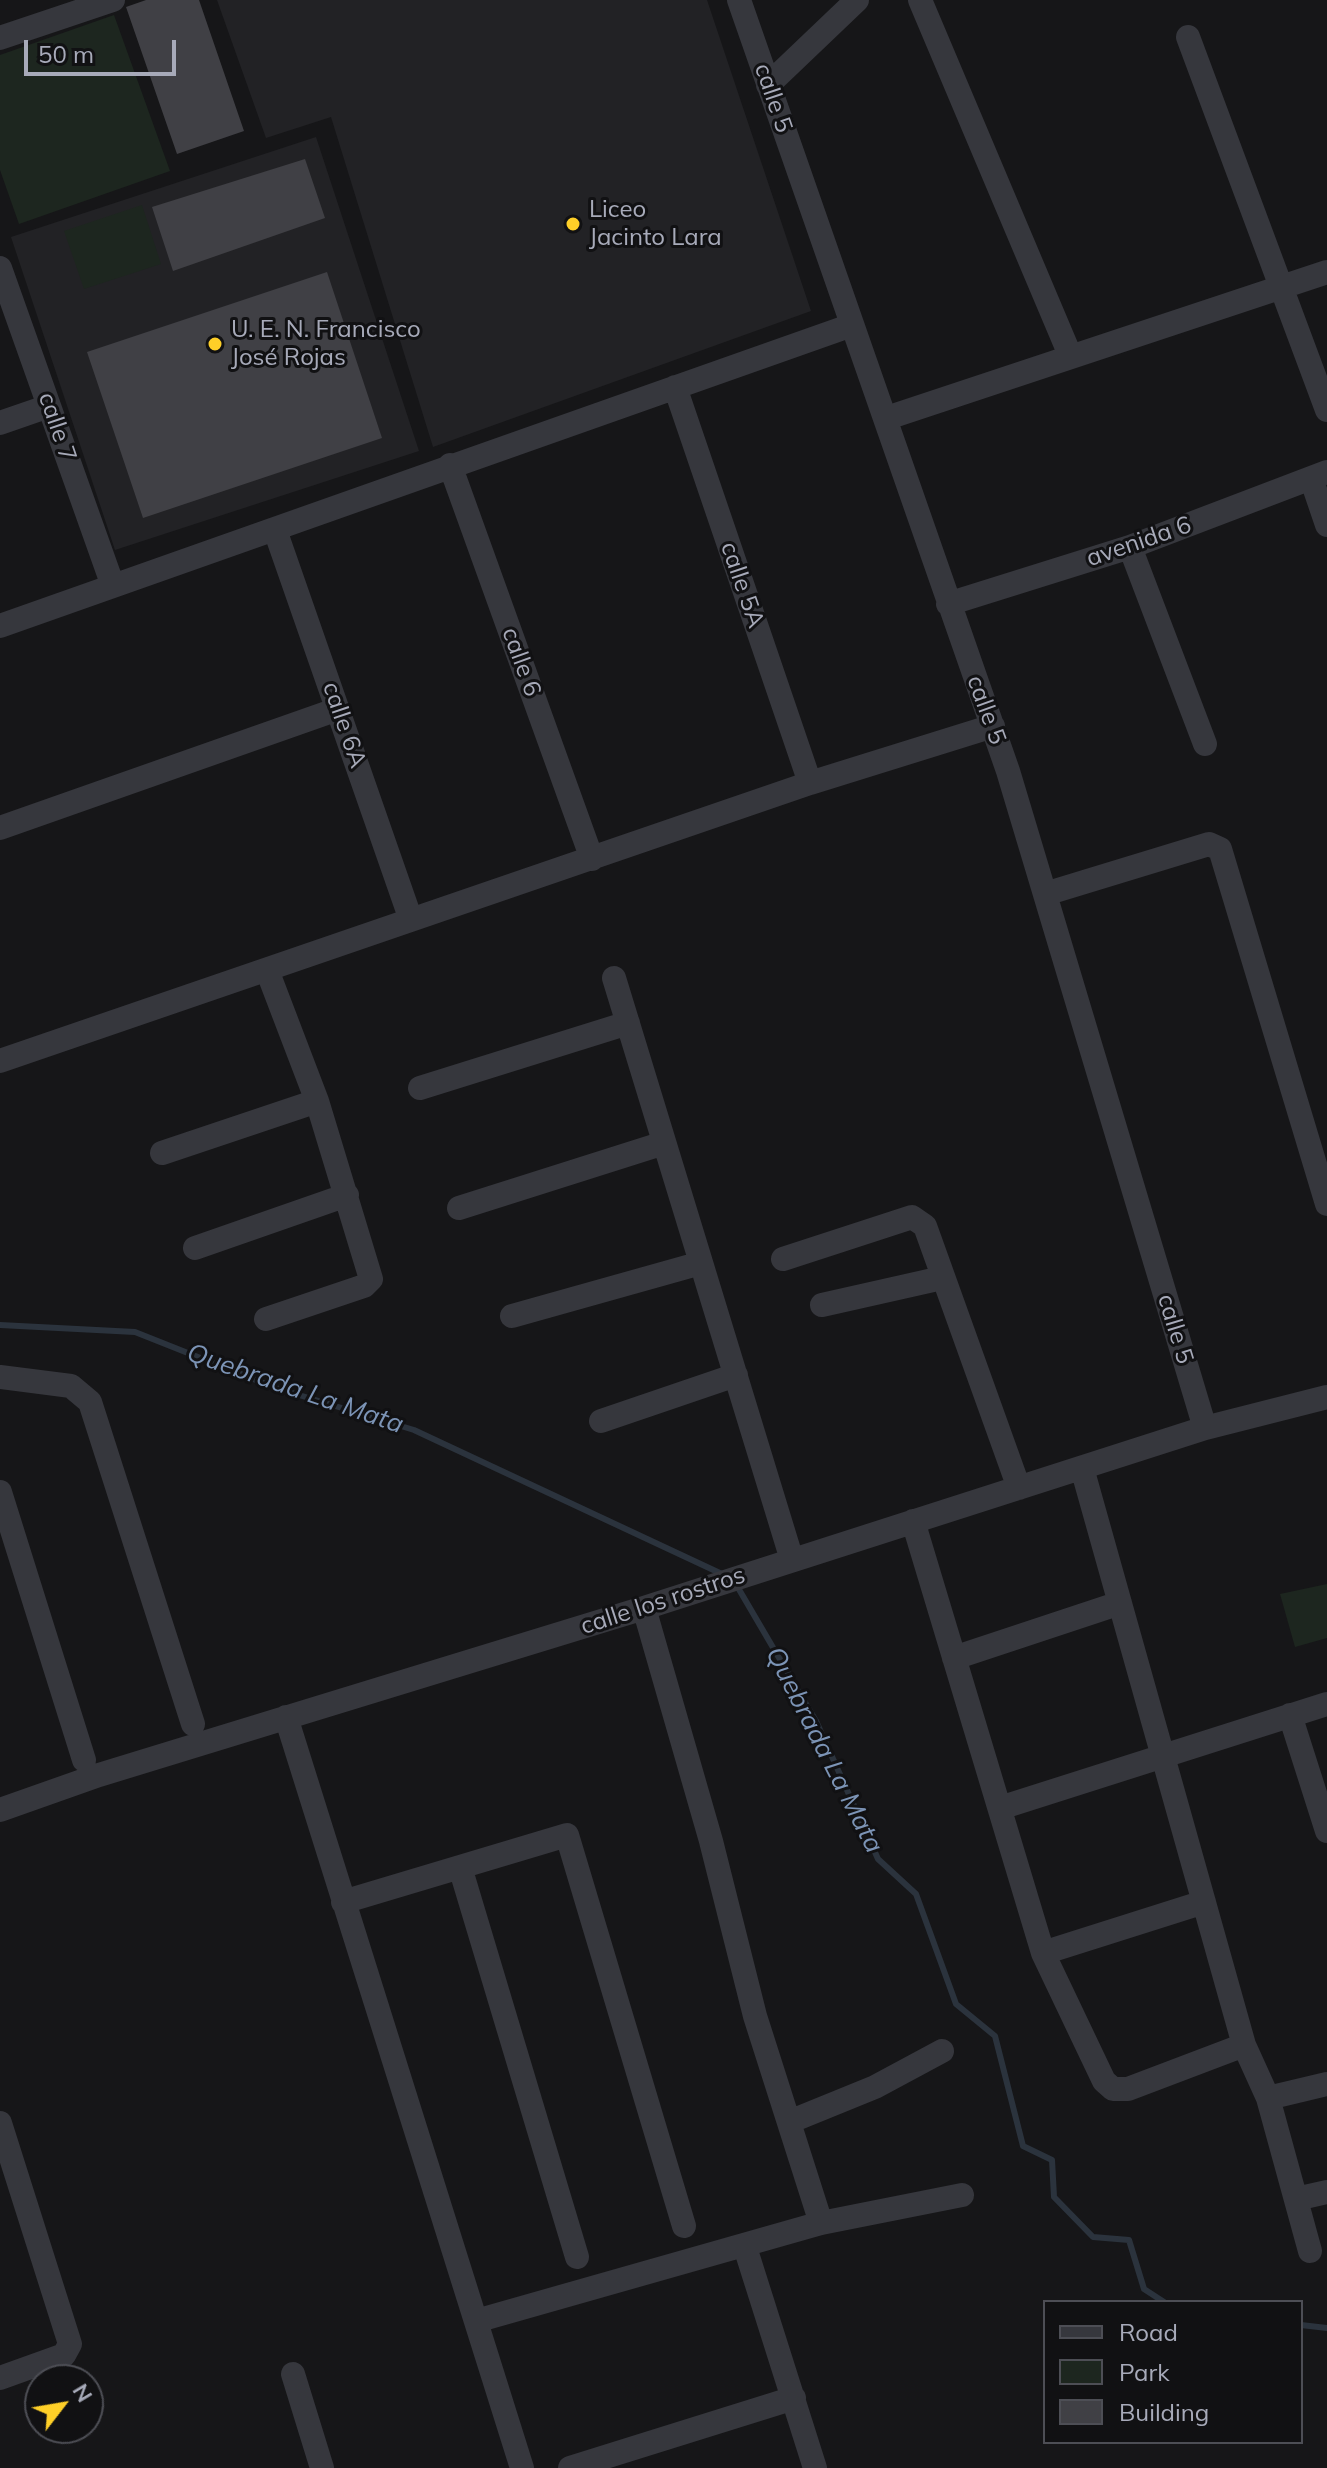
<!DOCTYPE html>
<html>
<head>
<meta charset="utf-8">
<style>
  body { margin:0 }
  #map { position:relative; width:1327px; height:2468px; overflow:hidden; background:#161618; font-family:Mulish,sans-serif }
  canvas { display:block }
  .legend { position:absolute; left:1043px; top:2300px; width:260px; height:144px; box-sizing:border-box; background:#111113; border:2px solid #4d4e55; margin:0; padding:10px 14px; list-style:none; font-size:24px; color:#a7aab9 }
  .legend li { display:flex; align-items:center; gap:16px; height:40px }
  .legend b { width:40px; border:2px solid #4d4e55 }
  .north { position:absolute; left:24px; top:2364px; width:80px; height:80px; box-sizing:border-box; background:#111113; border:2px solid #4d4e55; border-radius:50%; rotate:59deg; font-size:22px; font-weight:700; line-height:32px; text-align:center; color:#a7aab9 }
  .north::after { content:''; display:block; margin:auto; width:28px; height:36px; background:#fecf28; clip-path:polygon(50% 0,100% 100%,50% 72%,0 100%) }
  .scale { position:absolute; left:24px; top:40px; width:152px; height:36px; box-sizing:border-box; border:4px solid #a7aab9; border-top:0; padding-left:10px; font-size:24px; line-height:28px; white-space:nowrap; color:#a7aab9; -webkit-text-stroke:6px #111113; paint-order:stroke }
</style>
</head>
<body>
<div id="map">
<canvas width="1327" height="2468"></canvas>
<ul class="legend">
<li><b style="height:10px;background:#36373d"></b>Road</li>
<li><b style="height:22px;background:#1d261f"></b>Park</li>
<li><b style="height:22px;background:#404045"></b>Building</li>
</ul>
<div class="north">N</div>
<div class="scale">50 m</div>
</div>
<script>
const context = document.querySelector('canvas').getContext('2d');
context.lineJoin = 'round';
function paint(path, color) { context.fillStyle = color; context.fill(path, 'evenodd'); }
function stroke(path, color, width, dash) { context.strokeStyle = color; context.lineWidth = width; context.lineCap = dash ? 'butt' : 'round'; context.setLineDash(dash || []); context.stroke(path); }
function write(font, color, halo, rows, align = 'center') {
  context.font = font + ' Mulish,sans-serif'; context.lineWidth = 6; context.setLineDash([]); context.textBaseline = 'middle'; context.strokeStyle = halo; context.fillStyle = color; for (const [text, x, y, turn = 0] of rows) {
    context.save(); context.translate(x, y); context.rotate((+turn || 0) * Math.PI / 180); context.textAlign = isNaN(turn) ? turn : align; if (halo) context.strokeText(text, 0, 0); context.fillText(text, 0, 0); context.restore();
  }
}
const built = new Path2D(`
  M217,0H707L811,311L433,447L331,117L266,138Z
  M316,137L419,451L115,550L11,237Z`);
const green = new Path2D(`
  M114,15L170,171L19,224L0,170V55Z
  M142,205L161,264L84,289L64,231Z
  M1327,1584V1638L1295,1647L1280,1594Z`);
const stream = new Path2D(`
  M0,1325L135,1332L276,1388L414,1430L722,1574
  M737,1586L816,1721L878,1859L916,1894L956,2004L995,2036L1023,2146L1052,2160L1054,2197L1093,2237L1129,2240L1144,2289L1164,2302
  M1301,2325L1327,2328`);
const building = new Path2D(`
  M146,0H199L244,131L177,154L126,7Z
  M305,159L325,218L173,271L152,207Z
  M327,272L382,438L143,518L87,352Z`);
const minor = new Path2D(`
  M739,0L1008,771L1205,1428
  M920,0L1070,355
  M1188,37L1327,410
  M0,38L113,0
  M768,85L857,0
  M0,268L113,586
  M675,387L810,783
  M887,418L1327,272
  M0,423L49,406
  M450,465L592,859
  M1311,478L1327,525
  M275,530L411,920
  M1130,547L1205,744
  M948,604L1130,547L1327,472
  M0,626L852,325
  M0,828L338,709
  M1045,894L1209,844L1220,849L1327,1204
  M614,978L792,1560
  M0,1061L810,783L993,726
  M420,1088L628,1023
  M162,1153L317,1101
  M459,1208L664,1143
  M195,1248L347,1195
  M783,1259L912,1217L925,1226L1019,1488
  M822,1305L942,1278
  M512,1316L701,1263
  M266,1319L364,1286L371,1279L317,1101L267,970
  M0,1377L71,1386L90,1402L193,1724
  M601,1421L736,1375
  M1082,1468L1244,2045L1268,2098L1310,2251
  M0,1492L84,1760
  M913,1521L1043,1953L1104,2081L1113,2089H1128L1244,2045
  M644,1608L711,1841L755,2016L821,2223
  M954,1658L1120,1603
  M1290,1715L1327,1831
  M286,1717L522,2468
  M1000,1808L1327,1704
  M0,1810L99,1775L644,1608L1205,1428L1327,1397
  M460,1867L577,2257
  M343,1902L567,1835L684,2226
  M1043,1953L1204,1902
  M1268,2098L1327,2084
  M789,2122L875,2087L942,2051
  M0,2123L70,2344L64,2355L0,2378
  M1296,2199L1327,2192
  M745,2247L815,2468
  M476,2321L821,2223L962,2195
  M293,2374L322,2468
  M570,2468L794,2398`);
const markers = [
  [573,224,8,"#fecf28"],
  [215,344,8,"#fecf28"]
];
const streetNames = [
  ["calle 5",773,98,71],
  ["calle 7",57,427,71],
  ["avenida 6",1139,542,-19],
  ["calle 5A",742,585,71],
  ["calle 6",521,662,70],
  ["calle 5",986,710,70],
  ["calle 6A",344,725,71],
  ["calle 5",1175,1329,73],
  ["calle los rostros",663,1601,-18]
];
const poiNames = [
  ["Liceo",589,210],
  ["Jacinto Lara",589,238],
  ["U. E. N. Francisco",231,330],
  ["José Rojas",231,358]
];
const waterNames = [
  ["Quebrada La Mata",295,1389,19],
  ["Quebrada La Mata",824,1750,63]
];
paint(built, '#222225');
paint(green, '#1d261f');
stroke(stream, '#2b333d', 6);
paint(building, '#404045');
stroke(minor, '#36373d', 24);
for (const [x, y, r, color] of markers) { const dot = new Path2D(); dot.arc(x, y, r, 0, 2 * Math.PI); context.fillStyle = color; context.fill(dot); stroke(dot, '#111113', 3); }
write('24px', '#a7aab9', '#111113', streetNames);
write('24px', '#a7aab9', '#111113', poiNames, 'left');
write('italic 26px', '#7c94b6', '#111113', waterNames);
</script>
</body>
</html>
